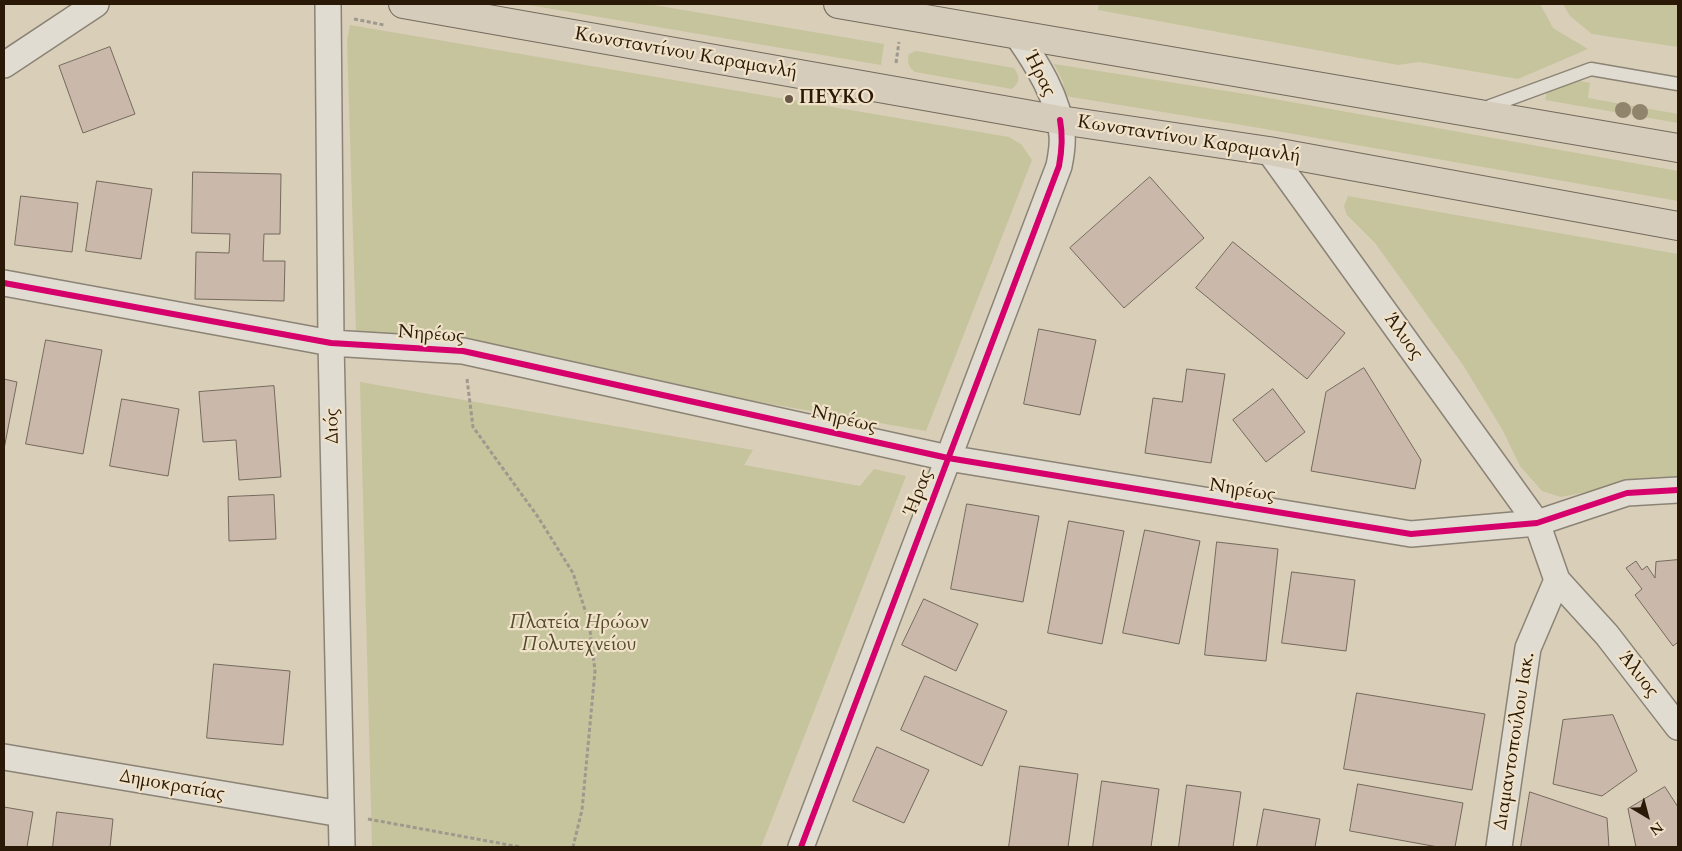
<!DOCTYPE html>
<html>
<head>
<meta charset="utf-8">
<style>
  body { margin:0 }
  #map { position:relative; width:1682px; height:851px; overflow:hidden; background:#d9ceb8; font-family:Cardo,serif }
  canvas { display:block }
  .frame { position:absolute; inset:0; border:5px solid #2b1907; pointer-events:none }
  .north { position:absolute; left:1622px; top:791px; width:50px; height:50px; -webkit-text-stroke:4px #efe2c8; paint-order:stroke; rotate:143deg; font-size:14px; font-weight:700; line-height:20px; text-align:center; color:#2b1907 }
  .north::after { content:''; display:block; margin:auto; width:18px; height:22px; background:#2b1907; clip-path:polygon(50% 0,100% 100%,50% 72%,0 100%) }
</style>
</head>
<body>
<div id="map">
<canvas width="1682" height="851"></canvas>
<div class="frame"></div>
<div class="north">N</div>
</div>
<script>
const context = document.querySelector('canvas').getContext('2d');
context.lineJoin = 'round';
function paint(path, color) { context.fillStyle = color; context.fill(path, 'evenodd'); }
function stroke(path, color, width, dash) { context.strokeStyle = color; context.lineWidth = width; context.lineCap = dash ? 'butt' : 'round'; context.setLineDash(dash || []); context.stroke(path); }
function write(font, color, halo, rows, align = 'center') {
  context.font = font + ' Cardo,serif'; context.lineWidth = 4.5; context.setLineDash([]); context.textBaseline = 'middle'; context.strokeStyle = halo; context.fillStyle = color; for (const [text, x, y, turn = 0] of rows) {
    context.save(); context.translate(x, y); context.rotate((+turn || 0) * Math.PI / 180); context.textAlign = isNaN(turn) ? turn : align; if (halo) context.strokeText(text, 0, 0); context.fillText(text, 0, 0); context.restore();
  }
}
const green = new Path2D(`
  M523,4H648L884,44L881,65Z
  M1099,4H1540L1553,28L1588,49L1518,79L1419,62L1398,65L1098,10Z
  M1563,4H1678V47L1592,34L1570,16Z
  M350,25L1009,137L1021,144L1032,160L926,431L356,332L347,41Z
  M916,51L1014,68C1020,77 1020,82 1012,89L915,72C908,67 907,62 909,54Z
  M1054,64L1252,95L1678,171V201L1242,125L1065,96L1063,82Z
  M1579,81L1590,83L1588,98L1678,114V123L1545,100L1547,91Z
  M1348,196L1678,254V476L1627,480L1597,490L1561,497L1542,491L1520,466L1502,429L1463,365L1375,243L1347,215L1344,206Z
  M360,382L753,450L744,465L860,486L874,469L906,476L761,847H372Z`);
const building = new Path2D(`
  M110,47L135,114L83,133L59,66Z
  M193,172L281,174L280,234H264L263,261H285L284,301L195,299L196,252L229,253L230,234L192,233Z
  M1150,177L1204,238L1124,308L1070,248Z
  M97,181L152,189L141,259L86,251Z
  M21,196L78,203L72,252L15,245Z
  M1233,242L1345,333L1307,379L1196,288Z
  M1039,329L1096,340L1080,415L1024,404Z
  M46,340L102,350L83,454L26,444Z
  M1364,368L1421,460L1415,489L1311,471L1326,392Z
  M1187,369L1225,374L1211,463L1145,453L1153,398L1182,402Z
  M4,379L17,382L4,449Z
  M274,386L281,477L239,480L236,440L203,442L199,392Z
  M1273,389L1305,432L1266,462L1233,420Z
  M122,399L179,409L168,476L110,466Z
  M274,495L276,539L229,541L228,497Z
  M967,504L1039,516L1023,602L951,589Z
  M1069,521L1124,531L1102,644L1048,633Z
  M1145,530L1200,541L1179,644L1123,633Z
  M1217,542L1278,549L1266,661L1205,655Z
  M1678,560V642L1673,646L1635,595L1642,589L1626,568L1636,561L1642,570L1647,566L1655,578L1656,562Z
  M1292,572L1355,580L1346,651L1282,643Z
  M924,599L978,624L956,671L902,645Z
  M214,664L290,671L283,745L207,738Z
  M925,676L1007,711L982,766L901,730Z
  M1357,693L1485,714L1472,790L1344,769Z
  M1613,715L1637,771L1602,796L1553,784L1563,720Z
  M877,747L929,770L904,823L853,801Z
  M1020,766L1078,774L1068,847H1009Z
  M1102,781L1159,789L1151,847H1093Z
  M1358,784L1463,803L1455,847H1438L1350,831Z
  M1187,785L1241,792L1233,847H1179Z
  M1665,787L1678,807V847H1636L1628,809Z
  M1530,792L1607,818L1609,847H1521Z
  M4,807L33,812L27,847H4Z
  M1264,809L1320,819L1315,847H1257Z
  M57,812L113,819L110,847H53Z`);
const path = new Path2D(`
  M354,19L384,25
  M896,63L899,42
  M467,379L473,427L538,517L573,573L589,622L595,671L582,810L573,847
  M368,819L520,847`);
const lane = new Path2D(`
  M1482,109L1591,69L1678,84`);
const street = new Path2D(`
  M328,4L331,343L342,847
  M4,65L96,4
  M1269,151L1537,523L1557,580L1528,648L1499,847
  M4,283L331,343L463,351L948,458L1411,534L1537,523L1627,493L1678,490
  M1557,580L1607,635L1678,727
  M4,757L341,814
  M801,847L1059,166C1061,156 1063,145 1062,135C1059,98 1037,64 1017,35`);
const highway = new Path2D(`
  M403,4L1060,120L1269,151L1678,226
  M838,4L1678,148`);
const cycleway = new Path2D(`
  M4,283L331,343L463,351L948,458L1411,534L1537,523L1627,493L1678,490
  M801,847L1059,166C1062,150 1063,136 1060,120`);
const trees = [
  [1623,110],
  [1640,112]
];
const markers = [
  [789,99,5,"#685845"]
];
const streetNames = [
  ["Κωνσταντίνου Καραμανλή",686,54,10],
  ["Ήρας",1039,74,63],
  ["Κωνσταντίνου Καραμανλή",1189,140,9],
  ["Νηρέως",431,335,4],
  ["Άλυος",1403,337,54],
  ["Νηρέως",844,420,13],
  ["Διός",333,426,-91],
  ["Νηρέως",1242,491,9],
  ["Ήρας",919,493,-69],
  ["Άλυος",1638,675,52],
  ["Διαμαντοπούλου Ιακ.",1515,741,-81],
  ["Δημοκρατίας",172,786,10]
];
const poiNames = [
  ["ΠΕΥΚΟ",799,99]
];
const parkNames = [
  ["Πλατεία Ηρώων",579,624],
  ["Πολυτεχνείου",579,646]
];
paint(green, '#c6c49d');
paint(building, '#cab8aa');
stroke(building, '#736a5d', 1);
stroke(lane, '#8b8375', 15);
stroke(street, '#8b8375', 28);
stroke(highway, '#736a5d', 30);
stroke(path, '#9f988e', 3, [4, 2.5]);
stroke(lane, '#e1dcd1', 12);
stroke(street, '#e1dcd1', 25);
stroke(highway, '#d6ccbc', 28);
stroke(cycleway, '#d6006c', 6);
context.fillStyle = '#90856c';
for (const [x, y] of trees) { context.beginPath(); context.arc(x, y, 8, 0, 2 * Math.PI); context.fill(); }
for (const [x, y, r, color] of markers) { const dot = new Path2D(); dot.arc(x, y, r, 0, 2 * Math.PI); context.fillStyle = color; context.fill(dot); stroke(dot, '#efe2c8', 2); }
write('19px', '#2b1907', '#efe2c8', streetNames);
write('bold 19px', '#2b1907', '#efe2c8', poiNames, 'left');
write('italic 19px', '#554a2d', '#efe2c8', parkNames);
</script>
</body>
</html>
